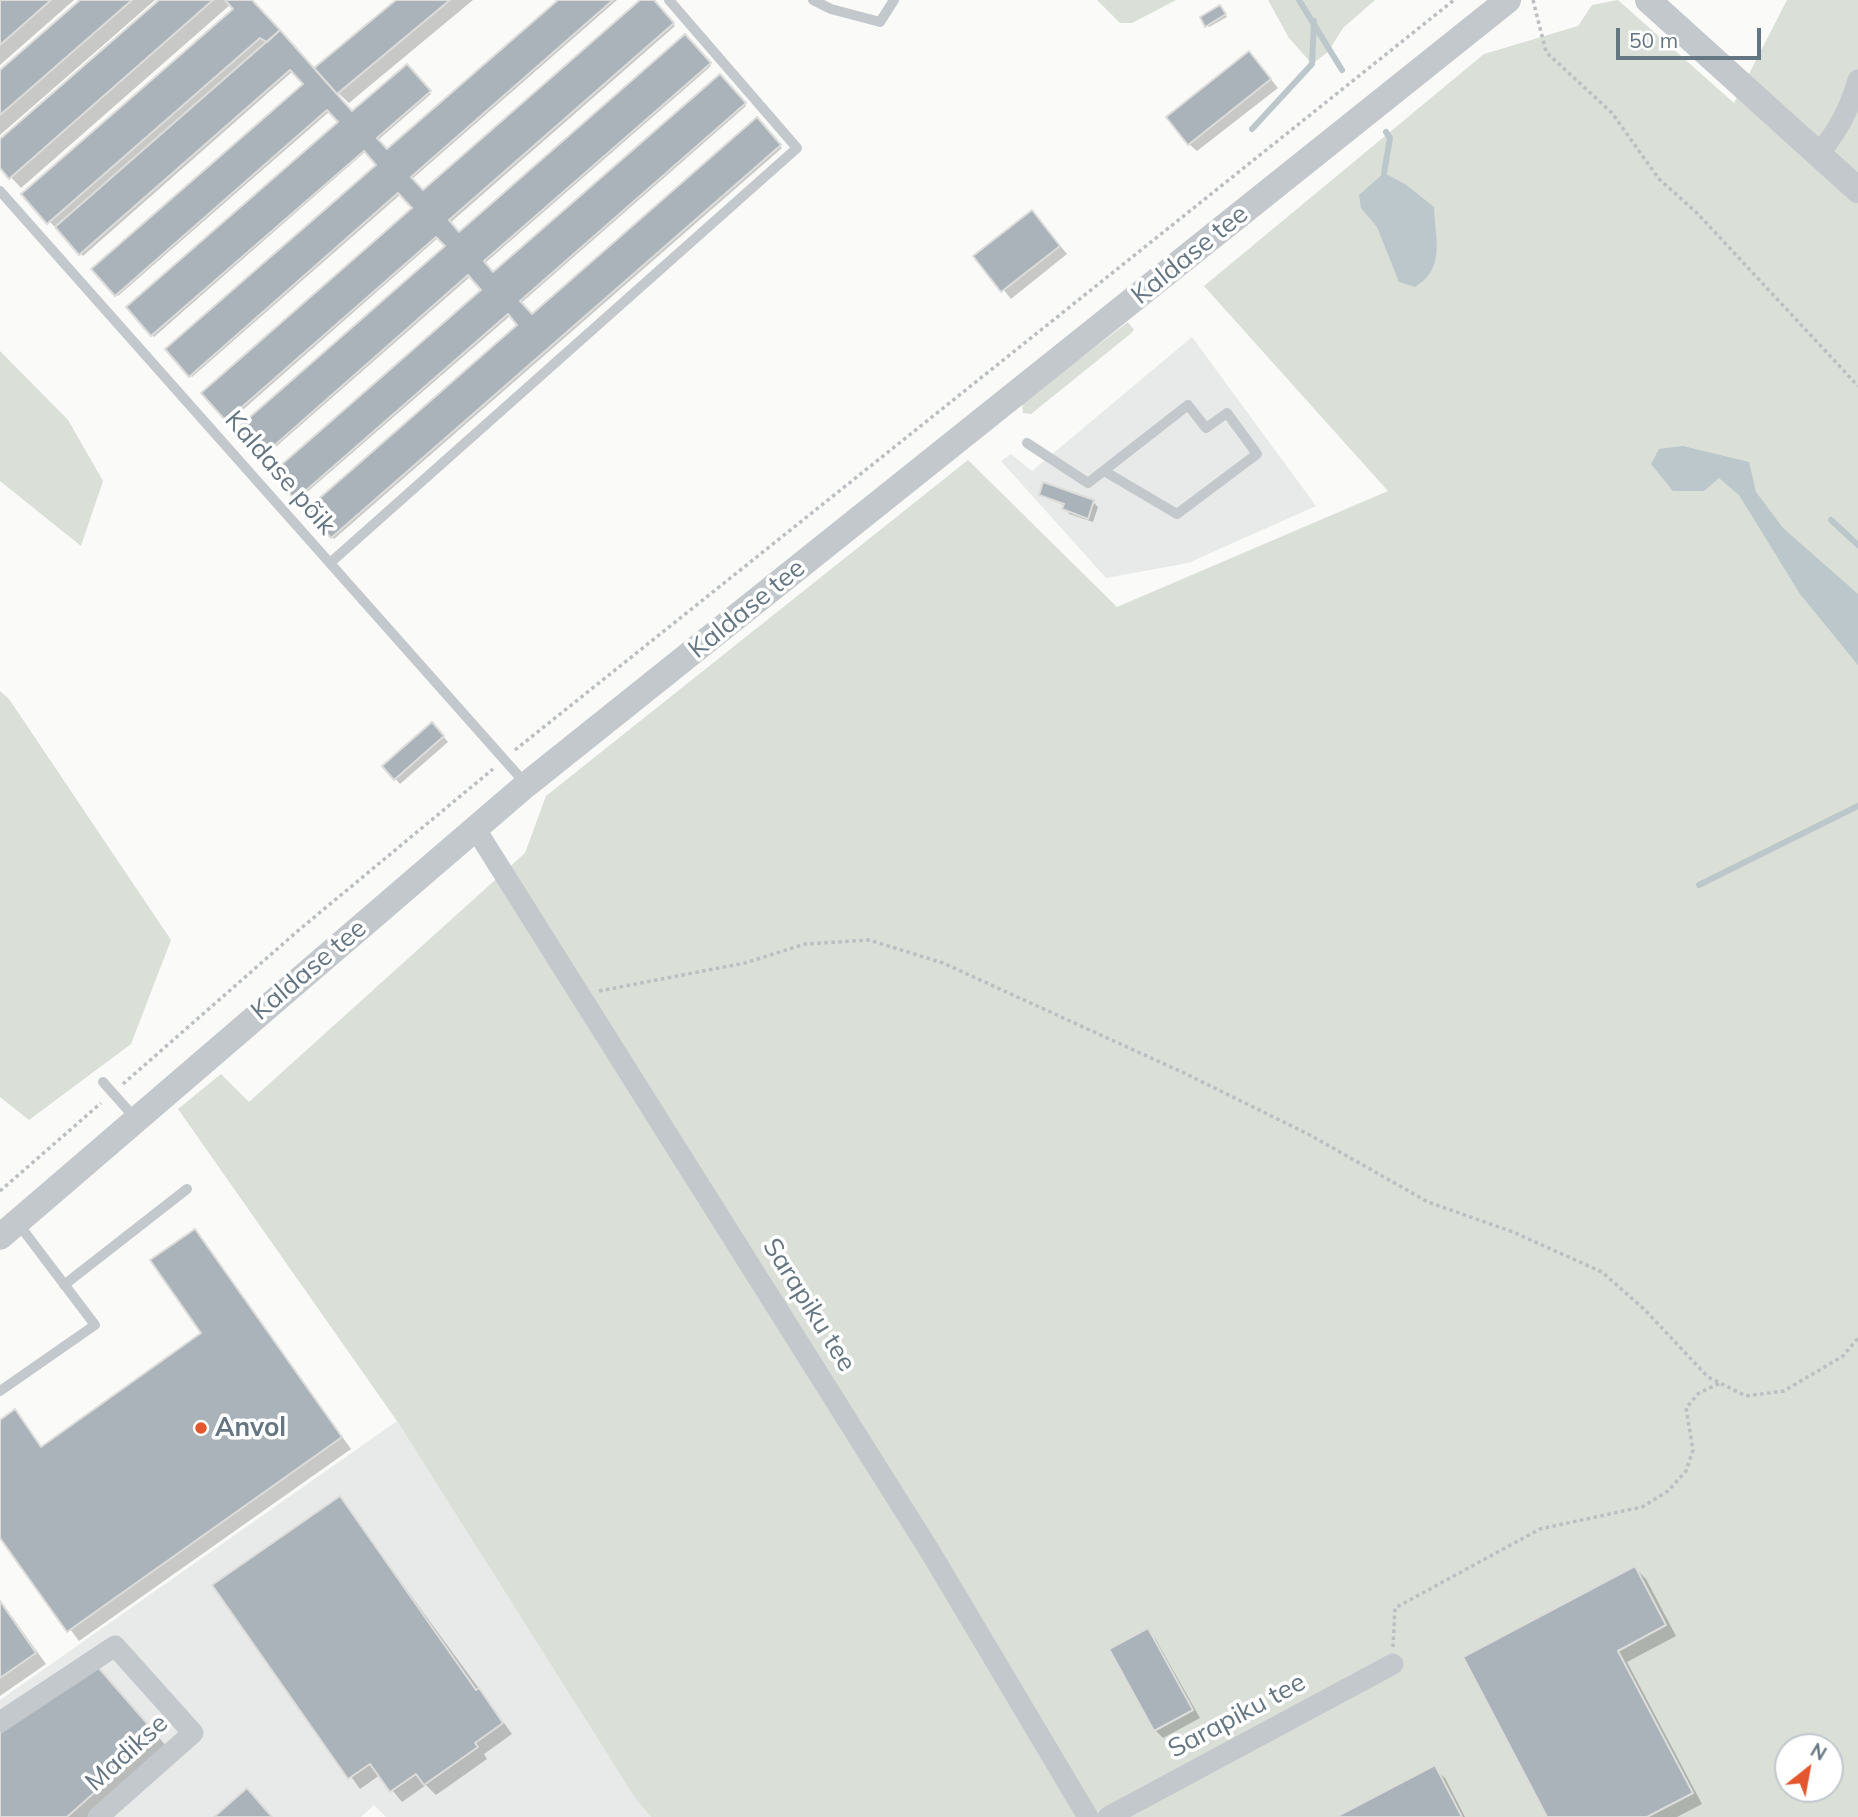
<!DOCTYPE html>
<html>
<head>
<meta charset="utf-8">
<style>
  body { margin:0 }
  #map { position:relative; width:1858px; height:1817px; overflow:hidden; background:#fafaf8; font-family:Mulish,sans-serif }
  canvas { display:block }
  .north { position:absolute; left:1774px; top:1733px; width:70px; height:70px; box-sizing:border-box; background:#fff; border:2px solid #c1c8cd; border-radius:50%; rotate:31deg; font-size:19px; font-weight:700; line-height:28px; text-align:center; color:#657683 }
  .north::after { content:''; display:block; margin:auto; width:24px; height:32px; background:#e4572e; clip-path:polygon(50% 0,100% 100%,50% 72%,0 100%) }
  .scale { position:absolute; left:1616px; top:28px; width:145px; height:32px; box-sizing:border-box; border:4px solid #657683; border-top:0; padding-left:9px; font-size:21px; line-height:24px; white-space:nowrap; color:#657683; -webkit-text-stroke:5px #fff; paint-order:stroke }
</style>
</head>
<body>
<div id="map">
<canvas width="1858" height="1817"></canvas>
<div class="north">N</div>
<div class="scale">50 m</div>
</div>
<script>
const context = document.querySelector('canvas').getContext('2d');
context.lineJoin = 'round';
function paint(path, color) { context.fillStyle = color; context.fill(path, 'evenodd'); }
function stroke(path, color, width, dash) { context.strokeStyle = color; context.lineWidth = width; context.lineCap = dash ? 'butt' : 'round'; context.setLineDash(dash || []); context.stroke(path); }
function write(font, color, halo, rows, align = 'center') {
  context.font = font + ' Mulish,sans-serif'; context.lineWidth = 7; context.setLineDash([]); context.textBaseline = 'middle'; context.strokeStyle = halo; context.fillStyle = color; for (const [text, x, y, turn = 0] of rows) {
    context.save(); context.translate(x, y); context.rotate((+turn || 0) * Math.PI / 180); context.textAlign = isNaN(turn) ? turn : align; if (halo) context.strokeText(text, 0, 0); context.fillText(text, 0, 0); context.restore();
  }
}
const built = new Path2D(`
  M1192,337L1316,506L1188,563L1106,578L1001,461L1011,454L1032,471Z
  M397,1421L635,1798L651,1817H386L374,1805L361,1817H0V1700Z`);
const green = new Path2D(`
  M1097,0H1176L1132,23H1120Z
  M1268,0H1375L1343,28L1328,52L1312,64L1289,38Z
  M1618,0L1734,103L1787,0H1858V1817H651L635,1798L397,1421L178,1109L221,1074L249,1102L525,853L546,796L968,460L1117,607L1388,491L1204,286L1484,54L1578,26L1592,5ZM1788,1747H1830V1789H1788Z
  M1128,322L1134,330L1129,335L1031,414L1023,413L1022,403Z
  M0,351L68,420L103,481L81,546L0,481Z
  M0,691L9,699L171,940L131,1044L29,1120L0,1097Z`);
const water = new Path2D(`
  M1384,173L1405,184L1434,207C1435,239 1446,268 1415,287L1399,282L1377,227L1361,208L1359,195Z
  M1683,446L1749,462L1756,492L1783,528L1858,594V665L1800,594L1739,495L1719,478L1704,491H1673L1651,464L1659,449Z`);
const shadow = new Path2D(`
  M0,0H74L0,65Z
  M82,0H155L0,135V72Z
  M161,0H250L314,70L399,0H473L349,103L333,88L331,90L352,114L408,68L431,94L377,141L387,152L560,0H617L411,180L423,192L643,0H652L675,26L450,223L459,234L685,36L711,66L484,264L493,274L720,76L746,106L520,304L532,317L757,120L782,148L334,539L308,510L520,325L511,315L298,500L274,473L484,290L471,276L262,459L237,431L447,246L439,237L229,422L203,393L415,209L401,194L192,377L167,350L378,165L366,151L154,337L128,308L340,122L330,111L118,296L94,269L305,84L293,71L83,256L23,194L235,9L231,4L21,188L0,165V141Z
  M1222,9L1227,17L1209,27L1207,25Z
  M1256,61L1278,88L1197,151L1189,144Z
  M1032,212L1067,254L1011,299L976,256Z
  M1041,494L1093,502L1098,507L1093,522L1069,514L1065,506Z
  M437,729L448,742L400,784L384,766Z
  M195,1231L351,1449L79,1641L0,1535V1422L15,1412L43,1448L204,1334Z
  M340,1498L512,1734L484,1754L487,1759L436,1795L426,1785L402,1802L380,1775L360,1789L215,1586Z
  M1635,1568L1646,1579L1676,1636L1627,1662L1702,1804L1677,1817H1549Z
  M0,1600L46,1664L0,1696Z
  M1147,1630L1155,1638L1200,1718L1163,1738L1155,1730Z
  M107,1679L168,1748L89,1817H0V1735Z
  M1434,1768L1445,1778L1465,1817H1340Z`);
const stream = new Path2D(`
  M1299,0L1342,70
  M1252,129L1312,64L1314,21
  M1384,173L1390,138L1386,132
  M1831,520L1858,545
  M1699,885L1858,806`);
const building = new Path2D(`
  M0,0H51L0,45Z
  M80,0H132L0,115V70Z
  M159,0H213L9,179L0,168V139Z
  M225,0H252L280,30L267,42L260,38L47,224L21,194L233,9Z
  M396,0H450L337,94L314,68Z
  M558,0H613L411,177L423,190L640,0H654L674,23L449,220L459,232L685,34L711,63L484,261L493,272L720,74L746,103L520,301L532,314L757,117L781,145L331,538L306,510L517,325L508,314L295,500L272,473L481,290L468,275L259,459L234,431L445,246L436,237L226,421L201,393L412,208L398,193L189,377L165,349L376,165L364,151L151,336L126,307L338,122L327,110L115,296L91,269L303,84L290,70L79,255L55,227L280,30L352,111L407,64L431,91L377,138L387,149Z
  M1220,5L1226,14L1205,27L1200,17Z
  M1249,51L1271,79L1188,145L1166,117Z
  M1032,210L1060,246L1001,292L973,256Z
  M1043,482L1094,500L1088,519L1062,509L1064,504L1039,495Z
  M432,722L444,736L394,780L382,766Z
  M195,1229L342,1437L67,1632L0,1538V1420L15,1409L41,1447L201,1333L150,1260Z
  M340,1496L476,1690L479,1688L503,1723L475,1743L478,1747L424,1785L416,1774L390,1792L370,1764L348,1779L212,1585Z
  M1635,1566L1666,1625L1618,1651L1693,1793L1647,1817H1547L1463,1657Z
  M0,1601L36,1653L0,1678Z
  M1148,1628L1193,1710L1154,1731L1109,1649Z
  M97,1666L158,1736L67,1817H0V1733Z
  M1435,1765L1462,1817H1336Z
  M247,1788L272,1817H214Z`);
const path = new Path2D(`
  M1533,0L1546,52L1612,113L1659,179L1697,213L1858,386
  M515,750L1454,0
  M599,991L745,963L805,944L869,940L943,963L1184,1073L1310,1135L1428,1202L1513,1232L1602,1272L1644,1309L1708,1377L1746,1396L1784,1391L1843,1356L1858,1338
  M123,1084L300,929L493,769
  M0,1191L101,1103
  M1393,1647L1395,1608L1540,1529L1642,1507L1668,1491L1686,1471L1693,1450L1686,1408L1699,1393L1720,1383`);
const service = new Path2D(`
  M813,0L831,9L880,22L894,0
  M0,191L525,783
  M1027,443L1088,483L1188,405L1206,428L1227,413L1257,454L1177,514L1104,471
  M330,563L797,148L669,0
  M103,1082L135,1118
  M64,1285L187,1189
  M0,1391L95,1325L17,1222`);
const minor = new Path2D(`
  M1818,154C1838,132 1850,109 1858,80
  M475,828L931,1553L1088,1817
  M0,1722L115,1646L193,1733L98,1817
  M1108,1817L1393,1664`);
const tertiary = new Path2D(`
  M1648,0L1858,190
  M0,1237L526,785L1508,0`);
const markers = [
  [201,1428,7,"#e4572e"]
];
const streetNames = [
  ["Kaldase tee",1190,255,-39],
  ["Kaldase põik",280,473,49],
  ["Kaldase tee",747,609,-39],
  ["Kaldase tee",309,970,-40],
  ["Sarapiku tee",809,1305,58],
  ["Sarapiku tee",1237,1716,-28],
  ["Madikse",127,1753,-42]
];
const poiNames = [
  ["Anvol",215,1428]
];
paint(built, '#e8e9e9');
paint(green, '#dadfd7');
paint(water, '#bbc7cb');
paint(shadow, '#0003');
stroke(stream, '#bbc7cb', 6);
paint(building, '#aab3b9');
stroke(building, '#dcdcda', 2);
stroke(path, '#bbbfc2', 3.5, [3.5, 3.5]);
stroke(service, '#c3c8cc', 10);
stroke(minor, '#c3c8cc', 21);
stroke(tertiary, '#c3c8cc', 26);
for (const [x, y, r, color] of markers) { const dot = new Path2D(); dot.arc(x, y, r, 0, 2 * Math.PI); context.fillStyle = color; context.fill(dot); stroke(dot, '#fff', 2.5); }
write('26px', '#657683', '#fff', streetNames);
write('bold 26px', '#657683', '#fff', poiNames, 'left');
</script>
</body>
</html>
